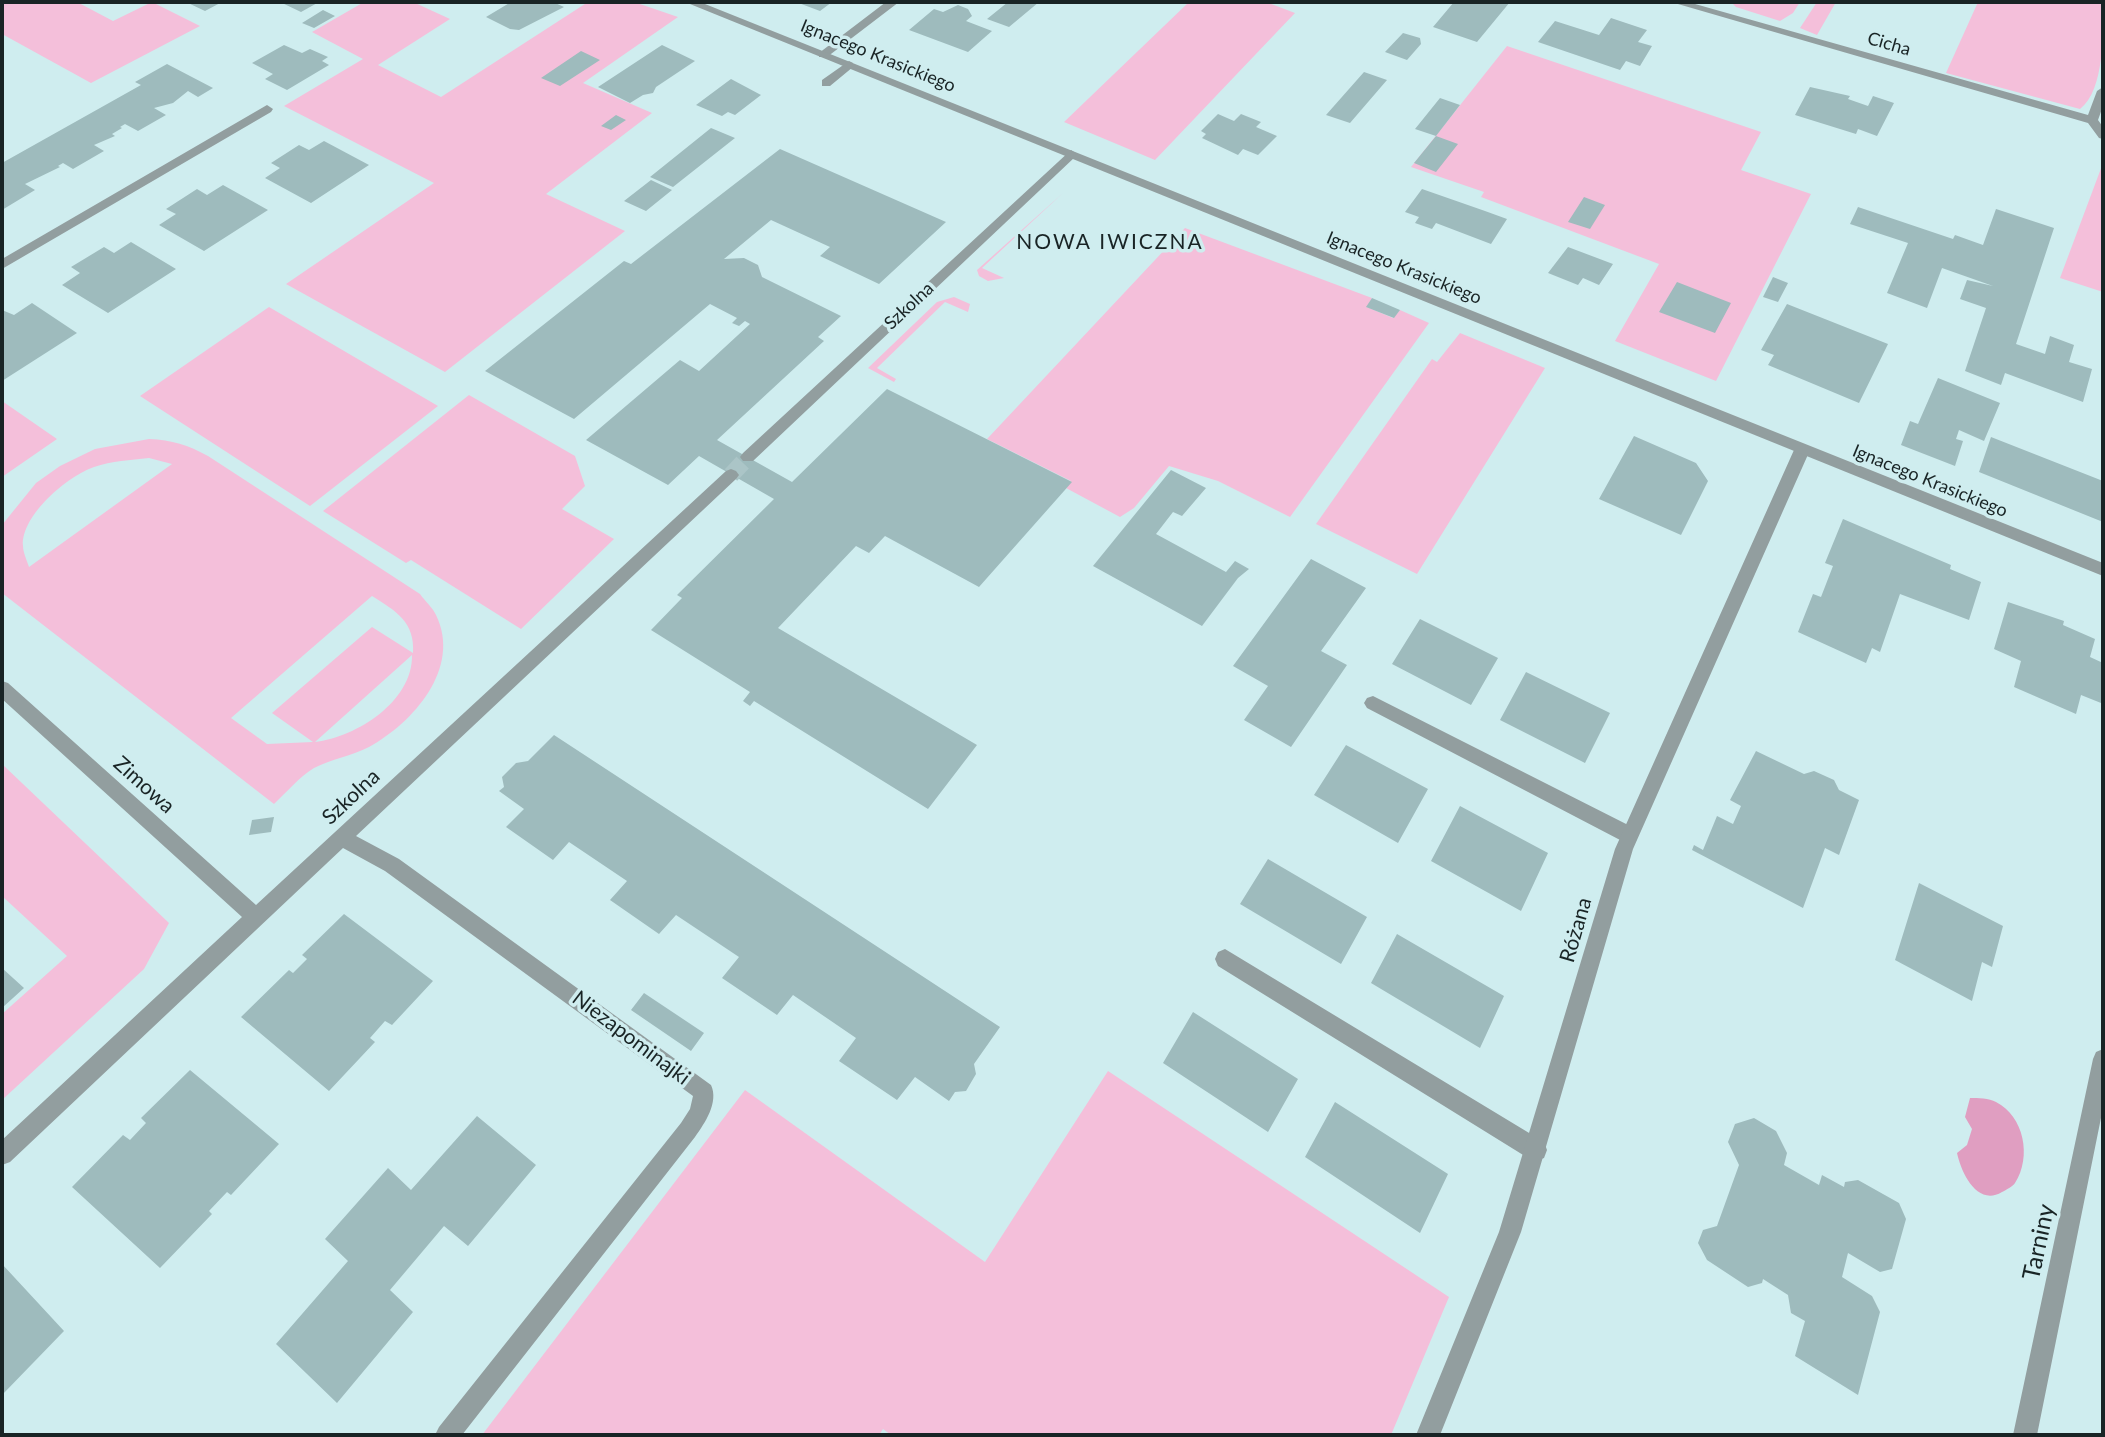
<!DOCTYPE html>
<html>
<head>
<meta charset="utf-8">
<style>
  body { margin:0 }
  #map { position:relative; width:2105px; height:1437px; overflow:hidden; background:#cfedef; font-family:Lato,sans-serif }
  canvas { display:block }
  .frame { position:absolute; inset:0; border:4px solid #192425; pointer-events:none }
</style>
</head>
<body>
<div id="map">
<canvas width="2105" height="1437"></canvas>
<div class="frame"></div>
</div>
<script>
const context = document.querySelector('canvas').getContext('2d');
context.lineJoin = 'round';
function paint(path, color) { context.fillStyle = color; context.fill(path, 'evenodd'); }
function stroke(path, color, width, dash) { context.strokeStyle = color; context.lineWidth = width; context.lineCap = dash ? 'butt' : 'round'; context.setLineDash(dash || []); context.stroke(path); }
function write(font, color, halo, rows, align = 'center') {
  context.font = font + ' Lato,sans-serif'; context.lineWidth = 7; context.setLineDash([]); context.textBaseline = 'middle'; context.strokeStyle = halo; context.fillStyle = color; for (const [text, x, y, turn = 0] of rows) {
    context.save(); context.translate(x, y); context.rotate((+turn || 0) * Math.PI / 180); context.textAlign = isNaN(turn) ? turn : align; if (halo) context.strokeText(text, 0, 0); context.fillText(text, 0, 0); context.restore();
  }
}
const green = new Path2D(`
  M2,2H77L113,21L152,2L200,26L91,83L2,34Z
  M364,2H413L450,19L378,65L441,97L588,2H634L678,17L583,83L652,113L546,194L625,231L445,372L286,284L434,183L284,106L363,59L312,32Z
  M1189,2H1266L1295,13L1155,160L1064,122Z
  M1731,2H1800L1793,13L1780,21L1736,7Z
  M1817,2H1836L1817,35L1800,28Z
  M1978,2H2103C2103,32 2105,90 2080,109L1946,73Z
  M1507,46L1761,132L1741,170L1811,194L1716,381L1615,341L1659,264L1481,197L1484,192L1411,167Z
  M2103,163V292L2060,278Z
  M1063,193L982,268L1004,278L988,281L979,276L977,270Z
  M1185,228L1372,298L1367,307L1393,318L1400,310L1429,323L1290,517L1218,481L1169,466L1134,508L1120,517L1066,488L1071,481L987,439Z
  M954,297L970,304L968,312L945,302L877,368L896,379L894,382L868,368L937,302Z
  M269,307L438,406L310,506L140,396Z
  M1460,333L1545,368L1417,574L1316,524L1432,359L1437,362Z
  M469,395L575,456L585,486L562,509L614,539L521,629L411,560L406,563L323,511Z
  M2,401L57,439L2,477Z
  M149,439C172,440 188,445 208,456L420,594C425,601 433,608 436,615C462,668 413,723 369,747C352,756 331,759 314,768C300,776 286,793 274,804L2,593V525L36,483L60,466L95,449ZM149,458L172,464L29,567C27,561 23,552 23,546C21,515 68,476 94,467C112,461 130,460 149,458ZM372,596C396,611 415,622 413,653L372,627L272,713L313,742L267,744L231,718ZM412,655C413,701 357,737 315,742Z
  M2,764L169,923L144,969L2,1100V1014L67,956L2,896Z
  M1108,1071L1449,1297L1391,1435H891L883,1429L879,1435H482L745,1090L985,1262Z`);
const water = new Path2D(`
  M1970,1098C1978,1098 1989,1098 1996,1102C2024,1116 2032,1157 2015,1183C2013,1186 2006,1190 2002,1192C1977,1207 1961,1172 1957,1153L1967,1145L1972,1129L1965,1117Z`);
const building = new Path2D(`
  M186,2H222L205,11Z
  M280,2H319L301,12Z
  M511,2H553L564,7L519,30L510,29L486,17Z
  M796,2H832L820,11Z
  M1008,2H1039L1009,27L987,19Z
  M1454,2H1510L1477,42L1433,27Z
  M958,5L968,9L972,16L966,21L992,31L968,52L909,30L934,9L943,12Z
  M323,10L335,16L314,28L302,23Z
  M1611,18L1647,30L1638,42L1652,46L1640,66L1626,61L1620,70L1538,42L1555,21L1599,35Z
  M1403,33L1420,38L1421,44L1407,60L1385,52Z
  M284,45L302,53L310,49L328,57L322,61L329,65L287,90L265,79L273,74L252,63Z
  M662,45L695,61L656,87L653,93L643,95L630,103L598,87Z
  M581,51L600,60L560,86L541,78Z
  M167,64L213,88L198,97L188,91L173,103L154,108L166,115L138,131L125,124L120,127L122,128L112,134L115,136L94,145L104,151L73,169L63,163L58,166L60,167L25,184L35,190L2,210V163L141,85L135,82Z
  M1364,72L1387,80L1350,123L1326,115Z
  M731,79L761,95L735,115L728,112L722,116L696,105Z
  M1810,87L1850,96L1848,99L1868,106L1873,96L1894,103L1877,136L1858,129L1856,134L1795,115Z
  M1440,98L1460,105L1436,136L1415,129Z
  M1218,114L1234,121L1241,114L1261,122L1256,127L1277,136L1258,155L1243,149L1238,155L1202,138L1206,134L1201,131Z
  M616,115L626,120L611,130L601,126Z
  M711,128L735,138L673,187L650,177Z
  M1436,136L1458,144L1436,172L1414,163Z
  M324,141L369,165L311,203L265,178L280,168L271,163L299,145L309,150Z
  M780,149L946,222L879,284L820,256L830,247L771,220L724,259L744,258L758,265L762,277L841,316L818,337L824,341L717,440L792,482L887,389L1072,482L979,587L885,536L869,553L856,546L778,628L977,745L928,809L754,701L750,706L743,701L750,692L651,630L682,598L677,595L774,499L699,456L668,485L586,440L680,360L699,371L750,324L745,321L739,326L732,323L737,318L710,304L574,419L485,371L624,261L631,264Z
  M651,180L672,190L646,211L624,201Z
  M223,185L268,210L204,251L159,225L176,214L166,209L197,189L207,195Z
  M1422,189L1485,211L1507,219L1491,244L1436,223L1432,229L1415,223L1419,217L1405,212Z
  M1584,197L1605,205L1590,229L1568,222Z
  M1858,207L1953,239L1955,235L1983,245L1996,209L2054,228L2016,344L2045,354L2050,336L2074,345L2069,362L2092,369L2083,402L2005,373L2001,385L1965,371L1986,308L1960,299L1967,280L1993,286L1942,268L1927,308L1887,293L1908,243L1850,224Z
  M131,242L176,269L108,313L62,285L80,273L71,267L104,247L114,253Z
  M1568,247L1613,264L1599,285L1583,278L1578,285L1548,273Z
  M1773,277L1788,283L1778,302L1763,297Z
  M1677,282L1731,303L1715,333L1659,312Z
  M1372,298L1400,310L1394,318L1366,307Z
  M32,303L77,333L2,381V310L14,315Z
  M1787,304L1888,344L1859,403L1768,365L1774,355L1761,350Z
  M1938,378L2000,403L1984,441L1959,430L1956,439L1963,441L1955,466L1901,445L1910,421L1918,424Z
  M1634,436L1696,463L1708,481L1681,535L1599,499Z
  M1991,437L2103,481V522L1979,472Z
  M1171,470L1206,488L1182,516L1173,512L1156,534L1226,572L1235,561L1249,569L1238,578L1202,626L1093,566Z
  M1843,519L1951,565L1950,569L1981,582L1969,620L1900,594L1880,652L1872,648L1866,663L1798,632L1813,594L1821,597L1833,566L1825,563Z
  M1311,559L1366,588L1321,651L1347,665L1291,747L1244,720L1268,686L1233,666Z
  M2008,602L2064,621L2063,625L2095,639L2090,657L2103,663L2101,703L2081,695L2076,714L2014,687L2021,661L1994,649Z
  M1420,619L1498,658L1471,705L1392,664Z
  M1526,672L1610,713L1585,763L1500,720Z
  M554,735L1000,1027L974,1064L976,1074L966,1091L955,1092L949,1101L915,1077L897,1100L839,1061L856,1038L793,995L777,1015L722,978L739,957L676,915L659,934L610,900L627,881L569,842L553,860L506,827L524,809L499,791L504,787L502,777L516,763L528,761Z
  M1346,745L1428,789L1398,843L1314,795Z
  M1756,751L1804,774L1814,771L1834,780L1839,790L1859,800L1839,855L1825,848L1803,908L1692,850L1694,845L1703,850L1717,816L1733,824L1741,806L1730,800Z
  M1460,806L1548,853L1521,911L1431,861Z
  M274,817L271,832L249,835L252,820Z
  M1268,859L1367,917L1341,964L1240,904Z
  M1919,883L2003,926L1992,967L1982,962L1972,1001L1895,960Z
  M344,914L433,981L392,1025L385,1021L370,1038L375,1042L329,1091L241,1017L289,970L293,973L307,959L302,955Z
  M1397,934L1504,996L1480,1048L1371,983Z
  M2,968L24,988L2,1008Z
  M644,993L704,1033L691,1051L631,1010Z
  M1193,1012L1298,1079L1268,1132L1163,1063Z
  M190,1070L279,1144L231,1195L227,1192L209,1211L212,1214L160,1268L72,1187L123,1135L130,1140L146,1123L141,1118Z
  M1335,1102L1448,1174L1420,1233L1305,1157Z
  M477,1116L536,1165L468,1246L444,1226L390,1290L413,1312L337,1403L276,1344L348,1261L325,1239L388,1168L411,1190Z
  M1754,1118L1776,1131L1787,1153L1784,1165L1819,1185L1822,1175L1844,1187L1845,1182L1858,1180L1899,1203L1906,1219L1892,1269L1880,1272L1848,1253L1842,1277L1872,1296L1880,1312L1858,1395L1795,1356L1805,1321L1791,1313L1788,1295L1763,1279L1762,1283L1748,1287L1707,1260L1698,1243L1703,1230L1717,1226L1739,1165L1728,1142L1735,1124Z
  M2,1264L64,1331L2,1395Z`);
const minorTunnel = new Path2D(`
  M731,475L748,457`);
const service = new Path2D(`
  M849,61L853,63V67L830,86H822V80Z
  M267,105L273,109L271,112L2,269V259Z
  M1373,696L1636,829L1638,835L1636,841L1629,843L1622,841L1367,708L1364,703L1367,698Z
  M1225,949L1544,1142L1547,1150L1544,1158L1536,1161L1528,1158L1218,966L1215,959L1218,952Z`);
const minor = new Path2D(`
  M886,2H899L827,57H819V53Z
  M1671,2H1688L2088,115L2097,91L2103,87V106L2098,120L2103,127V139L2099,138L2088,123Z
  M1071,150L1077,154L1075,157L753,461H743L740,457L743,453Z
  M1802,444L1810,450L1633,849L1521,1232L1440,1435H1416L1499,1232L1615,849L1794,450Z
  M731,469L736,471L739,475L736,479L356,836L399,859L711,1085C719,1102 705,1123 695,1137L462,1435H435L439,1427L681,1123L690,1109L693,1096L385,871L343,848L10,1162L2,1165V1140L242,917L2,699V681L8,683L256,905L726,471Z
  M2103,1049V1108L2037,1435H2013L2093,1059L2096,1052Z`);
const tertiary = new Path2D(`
  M685,2H700L2103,563V576Z`);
const farStreetnames = [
  ["Cicha",1889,44,16],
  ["Ignacego Krasickiego",878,56,22],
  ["Ignacego Krasickiego",1404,268,22],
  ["Szkolna",909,306,-43],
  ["Ignacego Krasickiego",1930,481,22]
];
const farQuarternames = [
  ["NOWA IWICZNA",1110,242]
];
const streetNames = [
  ["Zimowa",144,785,42],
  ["Szkolna",351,797,-43],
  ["Różana",1576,930,-74],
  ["Niezapominajki",631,1038,37]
];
const nearStreetnames = [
  ["Tarniny",2039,1242,-78]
];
paint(green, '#f4bfda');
paint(water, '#e09ec1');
paint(building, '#9ebbbd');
stroke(minorTunnel, '#abc5c7', 17, [17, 8]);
paint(service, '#929e9f');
paint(minor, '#929e9f');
paint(tertiary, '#929e9f');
write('18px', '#192425', '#cfedef', farStreetnames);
context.letterSpacing = '2px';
write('21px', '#192425', '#cfedef', farQuarternames);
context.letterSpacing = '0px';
write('21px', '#192425', '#cfedef', streetNames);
write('24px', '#192425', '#cfedef', nearStreetnames);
</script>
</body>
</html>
